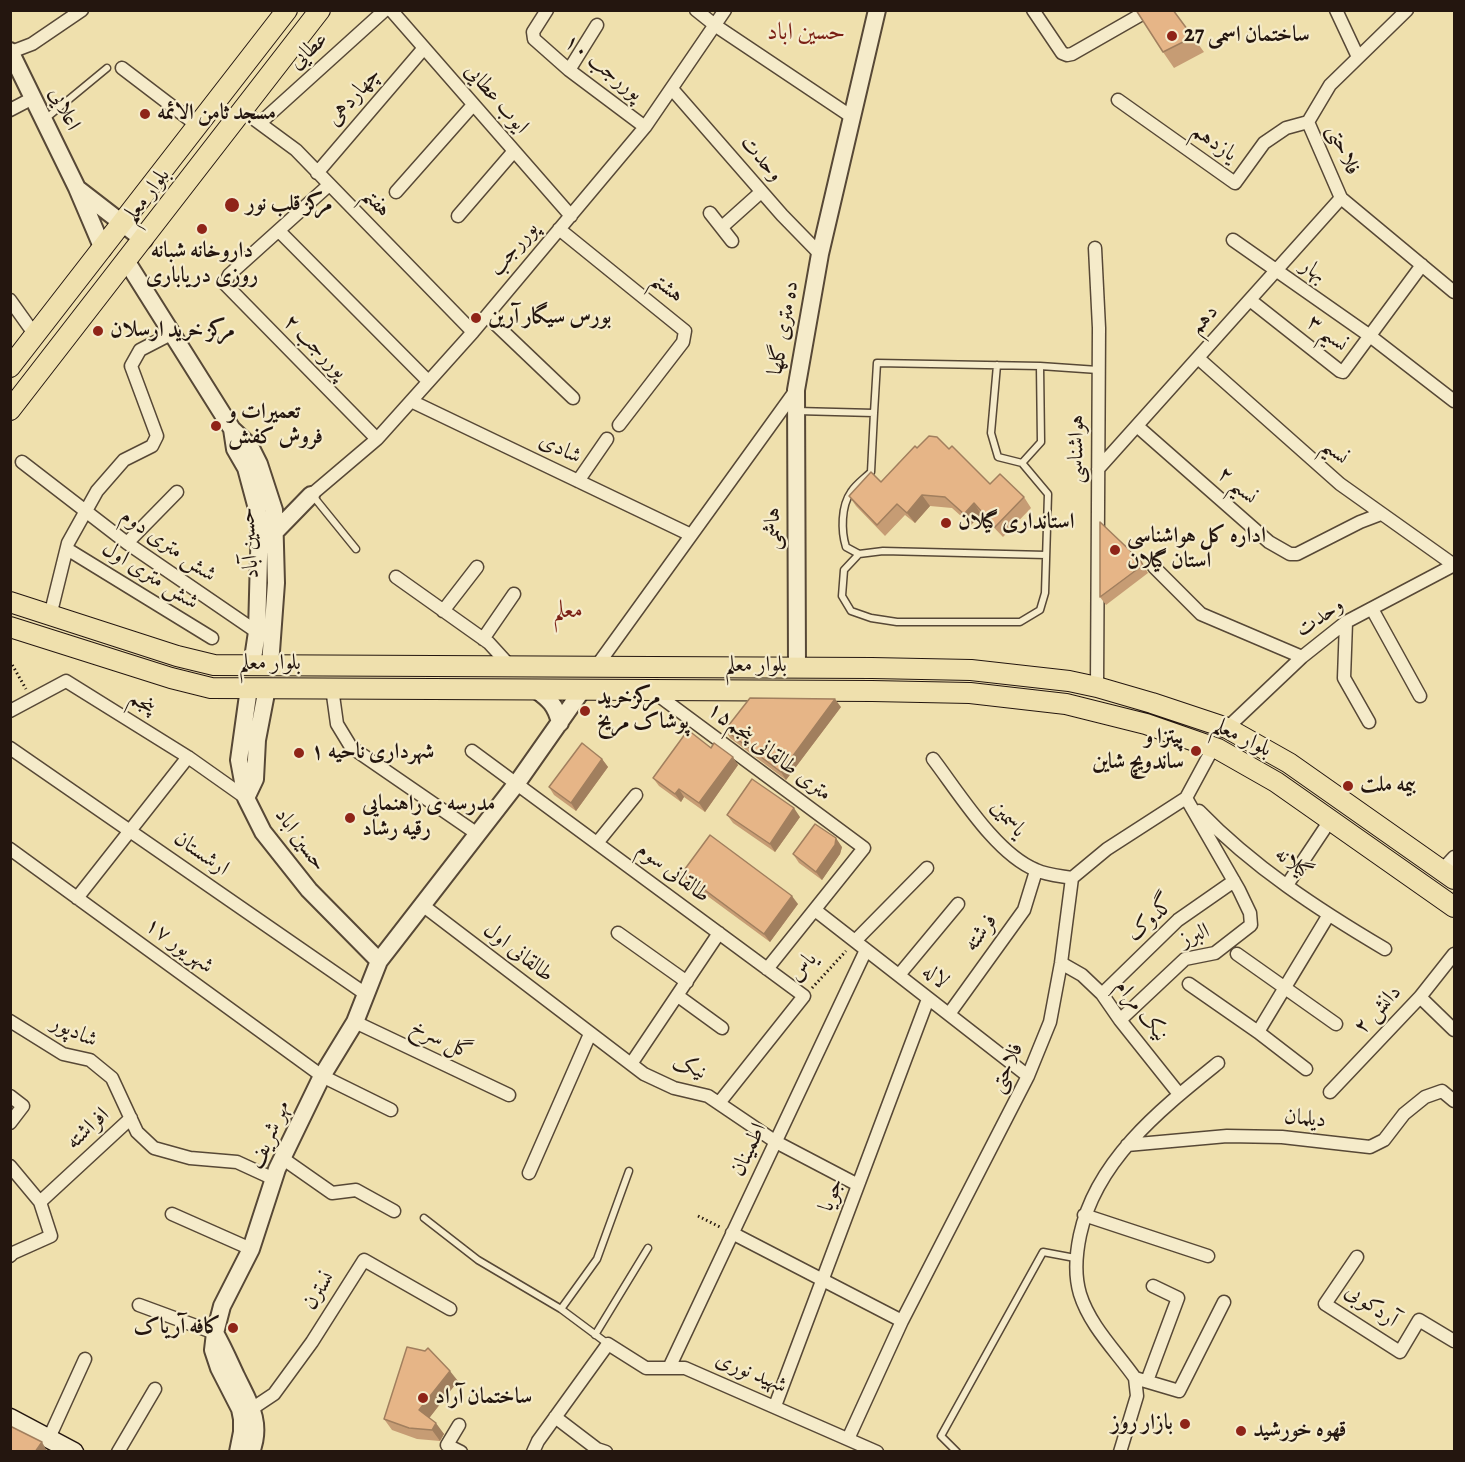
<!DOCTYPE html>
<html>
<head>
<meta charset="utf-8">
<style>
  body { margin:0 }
  #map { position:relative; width:1465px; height:1462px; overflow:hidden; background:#efe0ad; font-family:Alegreya,serif }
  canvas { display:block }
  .frame { position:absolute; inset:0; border:12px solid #24160f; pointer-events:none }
</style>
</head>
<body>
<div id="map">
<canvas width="1465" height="1462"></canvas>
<div class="frame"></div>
</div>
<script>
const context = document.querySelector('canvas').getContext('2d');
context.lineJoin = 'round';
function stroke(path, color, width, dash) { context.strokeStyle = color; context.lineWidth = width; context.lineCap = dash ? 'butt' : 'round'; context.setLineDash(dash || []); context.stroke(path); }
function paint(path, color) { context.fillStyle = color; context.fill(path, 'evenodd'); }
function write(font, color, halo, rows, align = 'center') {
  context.font = font + ' Alegreya,Amiri,serif'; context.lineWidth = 4.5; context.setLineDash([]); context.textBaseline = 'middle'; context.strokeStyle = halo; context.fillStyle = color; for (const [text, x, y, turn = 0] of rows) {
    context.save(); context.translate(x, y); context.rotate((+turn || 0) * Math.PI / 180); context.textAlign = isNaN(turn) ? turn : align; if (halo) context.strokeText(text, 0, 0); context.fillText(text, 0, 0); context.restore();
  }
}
const path = new Path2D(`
  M10,661L26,689
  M812,988L846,951
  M698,1216L720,1227`);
const service = new Path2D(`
  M44,120L107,68
  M997,365L991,433L998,457L1022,463L1041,442L1040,366
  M797,411L874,413L877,363L1040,366L1098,370
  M1022,463L1048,494L1045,593L1040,610L1020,622H897L871,618L851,611L842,596L844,570L859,554L883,551L1046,555
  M313,496L356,549
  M859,554L846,547C841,531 841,506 851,492C856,484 865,478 871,472L874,413
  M424,1218L478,1260L561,1309L608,1344
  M561,1309L597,1259L629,1171
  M595,1335L648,1248
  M957,1452L941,1436L1043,1252L1075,1258`);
const minor = new Path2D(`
  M391,10L571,216
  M547,10L533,32L534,39L569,70L645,127
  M696,10L716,26L852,117
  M1033,10L1062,53L1067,55L1072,54L1149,10
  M1336,10L1358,57
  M1407,10L1330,85L1308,122L1341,198L1454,292
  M11,52L32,44L82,10
  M122,68L198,126
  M569,70L597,25
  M672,89L782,215L820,254
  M1118,100L1235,183L1264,143L1286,128L1308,122
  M10,110L33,98
  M243,111L296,150L473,332
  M260,123L385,10
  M317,173L424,48
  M329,185L229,275L225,284L377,439
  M396,192L473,105
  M710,213L732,241
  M458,216L514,151
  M722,227L761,192
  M559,229L685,331L683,342L619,425
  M279,231L428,381
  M1233,240L1370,336L1454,401
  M1095,248L1099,328L1097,687
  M10,300L35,335
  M1250,300L1340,371L1343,372L1422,265
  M487,316L573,398
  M1198,358L1340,484L1454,565
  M411,401L691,535
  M1137,426L1269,542L1290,554H1297L1360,522L1381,514
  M22,462L127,543L257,632
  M1098,469L1341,198
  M578,481L607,439
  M311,495L377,439L473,332L645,127L725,10
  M127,543L177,492
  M67,549L212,638
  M1154,567L1201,614L1302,657
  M396,577L489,643L510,666
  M1372,609L1420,696
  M443,611L477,567
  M50,616L68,543L97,491L124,460L152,446L157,436L131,366L140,350L171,334
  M1346,622L1344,678L1369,722
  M483,639L514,594
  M596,667L796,390
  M332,688L337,724L351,747L476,833
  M651,690L864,848L767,969
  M10,711L66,681L188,757L246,798
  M1227,728L1302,657L1346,622L1454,565
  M10,748L367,995
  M472,751L804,996L719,1103
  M933,759C959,793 996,854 1036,870C1047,875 1061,876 1072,878
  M1199,811C1253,867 1319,910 1385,949
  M597,843L636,795
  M10,849L322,1076L391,1110
  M1442,870L1454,857
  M1287,885L1331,819
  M77,898L188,757
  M421,904L644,1074L674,1088L708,1096L776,1142L858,1185
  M815,910L1028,1076
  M618,933L687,982
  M855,941L927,868
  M1237,954L1336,1024
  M1061,963L1082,975L1102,994L1120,1020L1179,1094
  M899,975L958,904
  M1189,984L1258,1032L1306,1069
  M1102,994L1178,920L1234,881
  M678,996L722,1028
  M1420,997L1454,1030
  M949,1014L1024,910L1036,871
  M1120,1020L1185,959L1215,953L1251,925L1250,913L1239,890L1186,798
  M10,1021L63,1054L90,1060L112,1078L137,1132L154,1148L190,1158L237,1162L274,1179
  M355,1022L509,1095
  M1258,1032L1328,916
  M631,1064L719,933
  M1330,1092L1420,997L1454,954
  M10,1096L23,1106L10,1123
  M1127,1145L1227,1136L1282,1137L1370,1147L1384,1140L1404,1114L1425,1097L1442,1091L1454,1101
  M282,1158L332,1193L356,1190L394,1211
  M10,1166L40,1202
  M529,1173L590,1034
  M172,1214L251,1249
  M1084,1215L1208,1256
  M732,1233L902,1321
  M10,1256L13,1253L51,1236L40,1202L131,1118
  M1357,1257L1325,1304L1400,1352L1419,1320L1454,1341
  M139,1305L215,1333
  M669,1368L866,950
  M1135,1378L1179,1391L1224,1302
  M1147,1381L1178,1298L1153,1286
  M775,1406L928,999
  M244,1409L253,1408L274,1394L312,1342L364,1260L450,1309
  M555,1417L597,1449L606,1452
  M459,1425L447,1445L461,1452
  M49,1438L85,1359
  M848,1439L902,1321L1028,1076L1050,1022L1061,963L1072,878L1107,849L1186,798L1213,748
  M118,1452L155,1389
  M533,1452L538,1441L608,1344L646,1368H685L877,1452
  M1120,1452L1137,1396L1135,1378C1116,1351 1090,1326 1080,1294C1074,1274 1076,1254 1080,1235C1096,1160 1161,1109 1218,1063`);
const tertiary = new Path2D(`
  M10,51L77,188L103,249
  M78,189L144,240
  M127,262L232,429L250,446L259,464L274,510L276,583L270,665
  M232,429L235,449L246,468L260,520L257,632L252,665
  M269,535L274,533L311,495
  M797,667L796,390L820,254L877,10
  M249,688L239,760L246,798L263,832L309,890L379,961
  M535,689C549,699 556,705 560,723
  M246,798L255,779L257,740L267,688
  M215,1333C223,1347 229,1361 236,1376C248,1401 263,1422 251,1452
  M238,1452L242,1432V1419L240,1409L219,1368L213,1350L215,1333L222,1306L251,1249L277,1169L322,1076L355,1022L379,961L517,783L583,689`);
const secondary = new Path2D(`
  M10,1418L74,1452`);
const primary = new Path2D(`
  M10,367L287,10
  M10,410L320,10
  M10,602L177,656L214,665L872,668L971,670L1069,681L1097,687L1152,703L1227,728L1289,763L1454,879
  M10,627L171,678L211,688L872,691L970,693L1066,704L1146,724L1218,749L1276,782L1454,907`);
const wall = new Path2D(`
  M1193,37L1204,52L1174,68L1163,52Z
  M917,448L949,449L990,484L1024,497L1031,508L1003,537L981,514L971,525L952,508L930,506L915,523L905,515L885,536L856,506L849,496L881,482Z
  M1140,560L1148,573L1106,605L1100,597Z
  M841,707L786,780L730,738L725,730Z
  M711,748L738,765L705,812L684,797L681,802L659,786L653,778Z
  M602,759L608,767L576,811L554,795L549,787Z
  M727,815L800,817L775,852L733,823Z
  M842,847L840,854L822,880L799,863L793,854Z
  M682,873L798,904L770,942L687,881Z
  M458,1381L429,1418L444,1434L440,1441L417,1439L392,1430L384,1419Z`);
const shadedWall = new Path2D(`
  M922,495L930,506L915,523L907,513Z
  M974,503L981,514L971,525L964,514Z
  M835,699L841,707L786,780L781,772Z
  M733,757L738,765L705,812L699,803Z
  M602,759L608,767L576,811L571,803Z
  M679,789L684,797L681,802L675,794Z
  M794,808L800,817L775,852L770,844Z
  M836,838L842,847L840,854L822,880L816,872Z
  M792,896L798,904L770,942L764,934Z
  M450,1371L458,1381L427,1421L419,1410Z
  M436,1423L444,1434L440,1441L432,1430Z
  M42,1442L47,1451V1452H35Z`);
const building = new Path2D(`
  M1136,10H1173L1193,37L1163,52Z
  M929,436L937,437L949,449L952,446L990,484L1000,474L1024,497L995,527L974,503L964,514L945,497L922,495L907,513L897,504L877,525L849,496L871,472L881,482L915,446L917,448Z
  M1100,522L1140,560L1143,565L1100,597Z
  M750,698L835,699L781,772L725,730Z
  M688,730L711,748L714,743L733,757L699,803L679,789L675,794L653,778Z
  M582,743L602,759L571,803L549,787Z
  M752,779L794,808L770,844L727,815Z
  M815,824L836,838L835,845L816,872L793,854Z
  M710,835L792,896L764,934L682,873Z
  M407,1347L425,1351L428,1348L450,1371L419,1410L436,1423L432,1430L409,1428L384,1419Z
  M10,1426L42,1442L35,1452H10Z`);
const markers = [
  [1172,36,6,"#8f2418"],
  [145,114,6,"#8f2418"],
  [232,205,8,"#8f2418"],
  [202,229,6,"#8f2418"],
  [476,318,6,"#8f2418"],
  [98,331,6,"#8f2418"],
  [216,426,6,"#8f2418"],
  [946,523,6,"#8f2418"],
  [1115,550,6,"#8f2418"],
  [585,711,6,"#8f2418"],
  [1196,751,6,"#8f2418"],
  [299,753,6,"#8f2418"],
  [1348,786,6,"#8f2418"],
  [350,818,6,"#8f2418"],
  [233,1328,6,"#8f2418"],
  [423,1398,6,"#8f2418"],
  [1185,1424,6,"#8f2418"],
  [1241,1431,6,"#8f2418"]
];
const poiNames = [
  ["ساختمان اسمی 27",1184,36],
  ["مسجد ثامن الائمه",157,114],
  ["مرکز قلب نور",246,205],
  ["داروخانه شبانه",202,252,"center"],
  ["روزی دریاباری",202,277,"center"],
  ["بورس سیگار آرین",488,318],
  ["مرکز خرید ارسلان",110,331],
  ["تعمیرات و",228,413],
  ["فروش کفش",228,438],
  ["استانداری گیلان",958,523],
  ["اداره کل هواشناسی",1127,537],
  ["استان گیلان",1127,562],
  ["مرکزخرید",597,698],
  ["پوشاک مریخ",597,723],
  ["پیتزا و",1184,738,"right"],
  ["ساندویچ شاین",1184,763,"right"],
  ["شهرداری ناحیه ۱",311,753],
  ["بیمه ملت",1360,786],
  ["مدرسه ی راهنمایی",362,805],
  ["رقیه رشاد",362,830],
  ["کافه آریاک",221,1328,"right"],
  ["ساختمان آراد",435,1398],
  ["بازار روز",1173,1424,"right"],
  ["قهوه خورشید",1253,1431]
];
const streetNames = [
  ["عطایی",309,51,-42],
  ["پوررجب ۱۰",603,68,38],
  ["چهاردهی",354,97,-49],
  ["ایوب عطایی",496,99,49],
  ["اعلایی",64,109,64],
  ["یازدهم",1214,143,35],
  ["فلاحتی",1343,150,67],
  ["وحدت",761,159,49],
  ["بلوار معلم",147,196,-53],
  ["هفتم",376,203,46],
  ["پوررجب",514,249,-50],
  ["بهار",1313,271,35],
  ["هشتم",667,288,38],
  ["دهم",1204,320,-48],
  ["ده متری گلها",784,328,-80],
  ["نسیم ۳",1327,334,38],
  ["پوررجب ۲",315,347,45],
  ["شادی",560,449,26],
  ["هواشناسی",1077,449,-89],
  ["نسیم",1335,452,41],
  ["نسیم ٢",1237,486,41],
  ["هاشمی",774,529,-90],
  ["حسین آباد",250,543,-94],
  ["شش متری دوم",168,546,35],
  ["شش متری اول",150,576,32],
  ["وحدت",1320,618,-35],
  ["بلوار معلم",270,664],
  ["بلوار معلم",756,666],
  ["پنجم",142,703,32],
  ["بلوار معلم",1242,738,26],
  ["۱۵متری طالقانی پنجم",769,752,37],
  ["یاسمین",1008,819,49],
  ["حسین اباد",300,840,54],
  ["ارشستان",201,854,35],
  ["گیلانه",1293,864,37],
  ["طالقانی سوم",673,873,37],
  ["گدوک",1151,919,-42],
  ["فرشته",981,933,-54],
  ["البرز",1195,936,-22],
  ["۱۷ شهریور",179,946,36],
  ["طالقانی اول",518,953,38],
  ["یاس",803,967,-48],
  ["لاله",935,977,38],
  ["دانش ۲",1378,1010,-47],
  ["نیک مرام",1141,1011,52],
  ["شادپور",74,1032,25],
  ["گل سرخ",441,1040,26],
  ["نیک",689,1068,18],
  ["فلاحتی",1007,1068,-65],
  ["دیلمان",1305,1119,6],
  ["افراشته",88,1129,-43],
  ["مهر شریف",270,1135,-66],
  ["اطمینان",749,1150,-65],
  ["جویا",832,1195,-69],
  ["نسترن",319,1291,-58],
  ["آردکوبی",1371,1306,35],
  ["شهید نوری",751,1373,23]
];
const neighbourhoodNames = [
  ["حسین اباد",806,33],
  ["معلم",568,611]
];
stroke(service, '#574836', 9);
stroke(minor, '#574836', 15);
stroke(tertiary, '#574836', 20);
stroke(secondary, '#24160f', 21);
stroke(primary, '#24160f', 22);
stroke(path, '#24160f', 3, [1.5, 3]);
stroke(service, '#f5ebca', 6);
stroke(minor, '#f5ebca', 12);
stroke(tertiary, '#f5ebca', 16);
stroke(secondary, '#f5ebca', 18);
stroke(primary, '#efe0ad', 20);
paint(wall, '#c69c74');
paint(shadedWall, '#a17f5e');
paint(building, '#e6b587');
stroke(building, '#a17f5e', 1.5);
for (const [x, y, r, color] of markers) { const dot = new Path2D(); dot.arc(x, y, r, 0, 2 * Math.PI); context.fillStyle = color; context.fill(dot); stroke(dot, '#f5ebca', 2); }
write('bold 22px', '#24160f', '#f5ebca', poiNames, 'left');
write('22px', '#24160f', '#f5ebca', streetNames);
write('24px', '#7a1f14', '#f5ebca', neighbourhoodNames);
</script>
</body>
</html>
